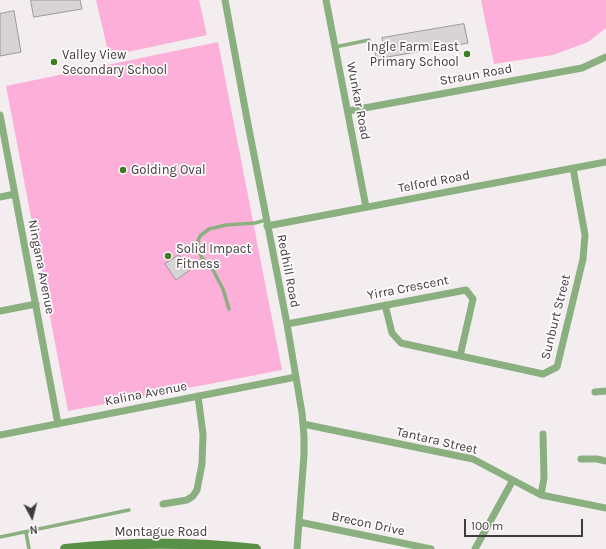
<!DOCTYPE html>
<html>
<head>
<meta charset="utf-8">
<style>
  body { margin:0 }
  #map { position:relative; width:606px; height:549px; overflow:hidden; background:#f3edf0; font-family:Karla,sans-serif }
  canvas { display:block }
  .north { position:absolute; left:12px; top:497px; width:40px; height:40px; -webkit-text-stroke:3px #fffbfd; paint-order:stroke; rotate:173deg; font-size:11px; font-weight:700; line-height:16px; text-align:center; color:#3f3c3d }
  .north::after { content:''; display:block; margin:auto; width:14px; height:18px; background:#3f3c3d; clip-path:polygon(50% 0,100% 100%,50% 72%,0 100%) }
  .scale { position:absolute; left:464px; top:519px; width:119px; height:18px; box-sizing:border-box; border:2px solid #3f3c3d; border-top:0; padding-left:5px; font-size:12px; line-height:14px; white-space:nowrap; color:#3f3c3d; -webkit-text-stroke:3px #fffbfd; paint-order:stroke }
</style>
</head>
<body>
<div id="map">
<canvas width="606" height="549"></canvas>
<div class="north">N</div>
<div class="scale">100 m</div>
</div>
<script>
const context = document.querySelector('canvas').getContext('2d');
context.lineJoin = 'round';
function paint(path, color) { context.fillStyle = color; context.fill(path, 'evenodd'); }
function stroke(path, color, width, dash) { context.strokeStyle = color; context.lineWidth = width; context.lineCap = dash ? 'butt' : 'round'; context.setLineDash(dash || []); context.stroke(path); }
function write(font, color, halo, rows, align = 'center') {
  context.font = font + ' Karla,sans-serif'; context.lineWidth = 3.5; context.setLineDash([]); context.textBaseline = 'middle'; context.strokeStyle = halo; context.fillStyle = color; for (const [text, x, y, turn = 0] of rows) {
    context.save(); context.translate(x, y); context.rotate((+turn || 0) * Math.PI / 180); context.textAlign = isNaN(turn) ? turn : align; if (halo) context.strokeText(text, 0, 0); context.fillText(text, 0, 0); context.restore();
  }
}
const green = new Path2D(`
  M96,0H199L207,35L109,56Z
  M481,0H606V28L588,42L553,55L494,64Z
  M218,42L282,370L68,411L6,86Z`);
const building = new Path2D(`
  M31,0H80L82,9L34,17Z
  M14,11L21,52L0,56V14Z
  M464,24L468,43L376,59L374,45L383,44L382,38Z
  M179,255L190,270L176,280L165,264Z`);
const lane = new Path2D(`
  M335,47L369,40
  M229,309L223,289L213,270L202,258L199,251L198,241L200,236L209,229L226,225L255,223L266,220
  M26,532L29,549
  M0,537L129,510`);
const street = new Path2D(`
  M225,0L247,119L287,324L302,413L304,436V455L297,549
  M326,0L366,207
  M348,111L582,68L606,57
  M0,115L58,424
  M0,197L15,194
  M267,226L606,162
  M385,305L392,333L401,343L543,374L557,367L583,259L585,235L573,168
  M0,311L36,304
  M287,324L466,290L473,299L460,356
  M595,392L606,391
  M303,424L473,459L541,495L606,508
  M0,435L296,377
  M581,459H597L606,461
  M541,495L544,478L543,434
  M163,504L187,500L193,496L197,490L202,464L203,434L198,396
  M299,522L431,549
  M475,549L513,480`);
const secondary = new Path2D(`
  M65,549C129,542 193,542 256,549`);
const markers = [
  [467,54,4,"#3b7f22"],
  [54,62,4,"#3b7f22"],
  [123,170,4,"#3b7f22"],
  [168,256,4,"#3b7f22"]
];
const poiNames = [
  ["Ingle Farm East",459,47,"right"],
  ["Primary School",459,62,"right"],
  ["Valley View",62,55],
  ["Secondary School",62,70],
  ["Golding Oval",131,170],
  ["Solid Impact",176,249],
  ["Fitness",176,264]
];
const streetNames = [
  ["Straun Road",476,75,-10],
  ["Wunkar Road",358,101,79],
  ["Telford Road",434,182,-11],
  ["Ningana Avenue",41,267,79],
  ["Redhill Road",288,271,79],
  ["Yirra Crescent",408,288,-11],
  ["Sunburt Street",556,317,-76],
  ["Kalina Avenue",146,394,-11],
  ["Tantara Street",437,441,13],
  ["Brecon Drive",368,524,12],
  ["Montague Road",161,532]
];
paint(green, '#fbafd9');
paint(building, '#d8d3d5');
stroke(building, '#9d989b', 1);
stroke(lane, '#8bb080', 3.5);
stroke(street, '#8bb080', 7);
stroke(secondary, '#599048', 10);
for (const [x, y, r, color] of markers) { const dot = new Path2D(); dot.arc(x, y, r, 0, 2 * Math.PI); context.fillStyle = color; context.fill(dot); stroke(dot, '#fffbfd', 1.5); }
write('13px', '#3f3c3d', '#fffbfd', poiNames, 'left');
write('13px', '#3f3c3d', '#fffbfd', streetNames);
</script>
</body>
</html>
